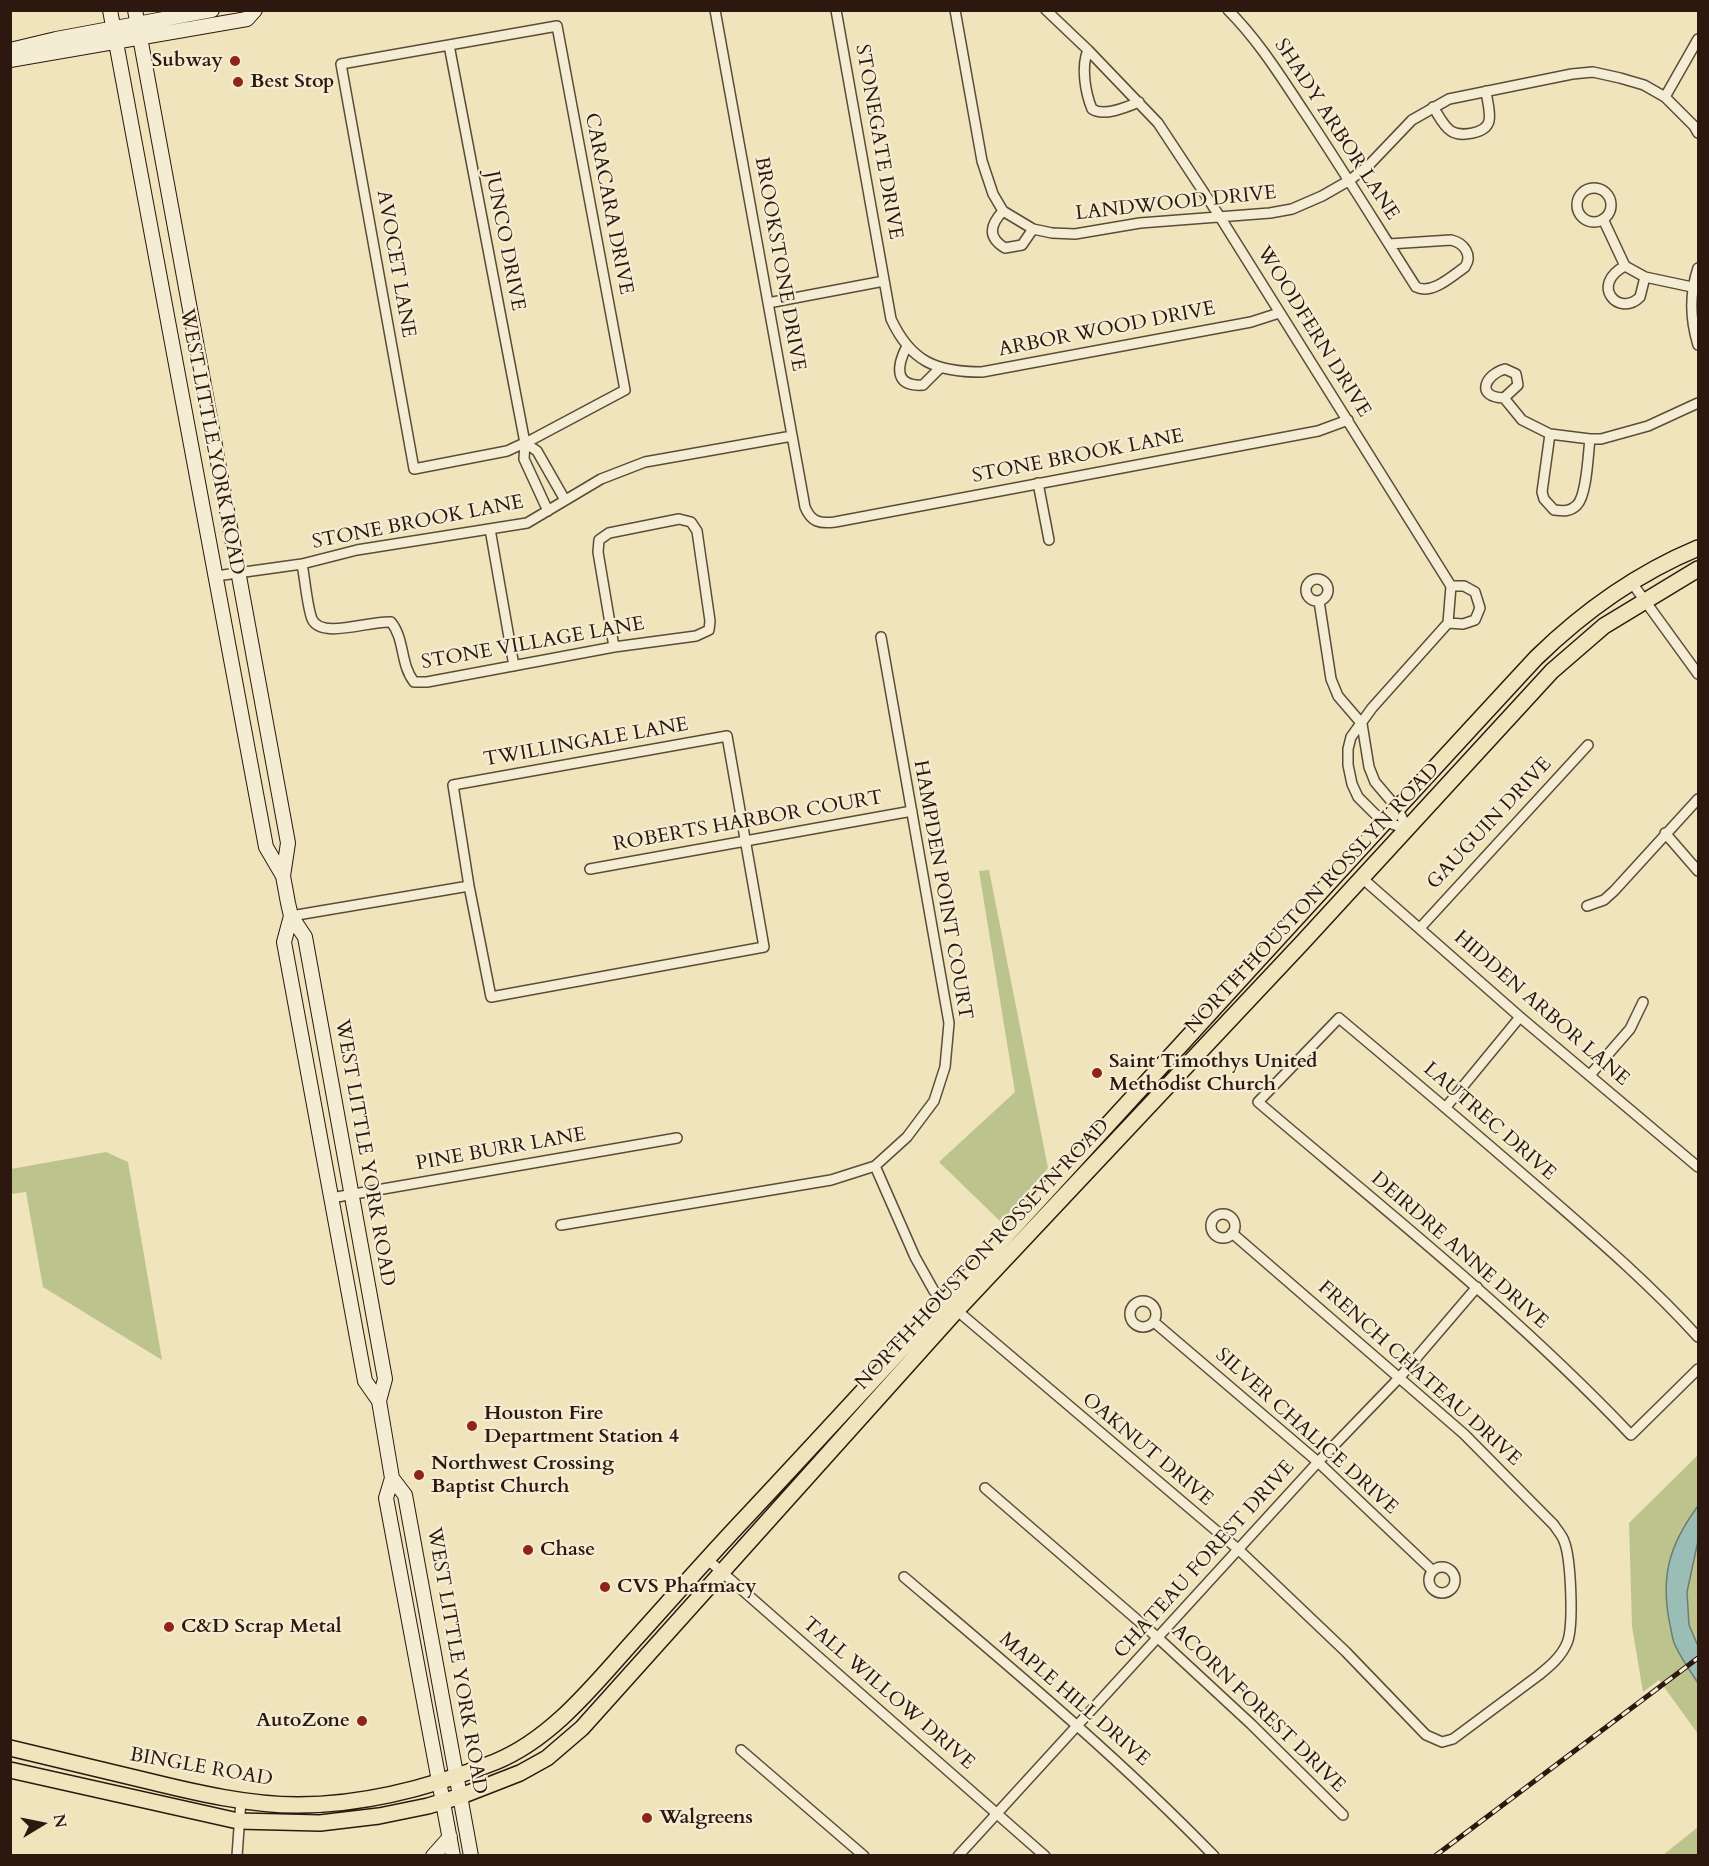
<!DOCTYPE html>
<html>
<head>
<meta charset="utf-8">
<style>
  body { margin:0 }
  #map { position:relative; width:1709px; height:1866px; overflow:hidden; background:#efe4bb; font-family:Cardo,serif }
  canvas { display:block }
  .frame { position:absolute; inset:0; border:12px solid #2c180e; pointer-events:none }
  .north { position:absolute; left:12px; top:1794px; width:60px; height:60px; -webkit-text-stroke:4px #f5edd3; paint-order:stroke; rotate:80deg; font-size:16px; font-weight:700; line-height:24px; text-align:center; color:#2c180e }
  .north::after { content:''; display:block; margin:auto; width:21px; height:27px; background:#2c180e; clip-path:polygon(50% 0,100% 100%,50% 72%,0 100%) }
</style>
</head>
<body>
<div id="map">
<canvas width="1709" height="1866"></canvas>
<div class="frame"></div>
<div class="north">N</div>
</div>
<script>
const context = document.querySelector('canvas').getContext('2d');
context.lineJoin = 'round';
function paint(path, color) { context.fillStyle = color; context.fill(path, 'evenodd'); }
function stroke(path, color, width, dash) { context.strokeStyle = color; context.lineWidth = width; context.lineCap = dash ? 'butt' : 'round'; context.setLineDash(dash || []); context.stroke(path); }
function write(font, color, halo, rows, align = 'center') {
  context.font = font + ' Cardo,serif'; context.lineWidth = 4.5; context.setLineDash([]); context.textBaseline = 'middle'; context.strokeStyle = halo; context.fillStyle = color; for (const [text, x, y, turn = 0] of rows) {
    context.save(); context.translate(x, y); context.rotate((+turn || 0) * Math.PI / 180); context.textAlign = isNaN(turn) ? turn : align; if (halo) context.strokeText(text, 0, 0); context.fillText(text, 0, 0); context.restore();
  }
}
const green = new Path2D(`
  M989,870L1048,1168L1001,1222L939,1162L1015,1092L979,871Z
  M106,1152L128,1162L162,1360L43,1287L26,1192L11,1194V1169Z
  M1698,1455V1734L1659,1680L1643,1692L1632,1626L1629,1523Z
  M1698,1827V1855H1663Z`);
const water = new Path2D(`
  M1698,1506V1541L1687,1592L1689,1625L1698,1646V1683C1691,1672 1682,1660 1676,1647C1672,1641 1672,1632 1670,1625C1660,1577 1669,1545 1698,1506Z`);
const street = new Path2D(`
  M715,10L805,507C811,522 820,524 835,522L1318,431L1348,420
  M836,10L891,319C911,362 936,372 982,372L1251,322L1279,313
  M955,10L982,161L993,194L1003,211L1033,229L1052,233L1075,234L1140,223L1270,213L1292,209L1322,196L1350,180L1369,165L1412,120L1449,99L1572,74L1593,72L1620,78L1644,85L1665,97L1694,126L1698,133
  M1046,10L1088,50L1158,123L1220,217L1451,586L1448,623L1372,708L1351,737L1348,749V765L1352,784L1358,797L1375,814L1386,822L1407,829
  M1228,10C1259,41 1281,77 1305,113C1343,170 1379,229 1416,287C1432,295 1452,276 1465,267C1473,255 1464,243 1451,240L1389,244
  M557,26L625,390L533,439L507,451L414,469L341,64Z
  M449,45L525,443L524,459L548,511
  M1088,50C1081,66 1085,92 1092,109C1104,117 1127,107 1139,102
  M1665,97L1698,39
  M1433,107C1438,114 1443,126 1451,131C1460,137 1486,134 1489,121C1491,113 1487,100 1486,91
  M1577 205a17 17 0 1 1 34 0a17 17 0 1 1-34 0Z
  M1003,211C990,225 987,237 1005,248L1022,245L1033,229
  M1603,219L1625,266
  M1625,266L1645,277L1640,297C1619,318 1589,285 1625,266Z
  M1698,268C1689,295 1690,319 1698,345
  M1645,277L1692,287
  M768,303L884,281
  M907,346C897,365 893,387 923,385L940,368
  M1504,398L1518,385L1516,374L1505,369C1486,374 1474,397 1504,398L1522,420L1550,434L1590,439H1601L1648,426L1698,403
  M1550,434L1542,492L1544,499L1554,510C1563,511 1570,512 1577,505C1587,495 1588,454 1590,439
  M525,443L537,451L565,500
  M1038,483L1049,540
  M490,529L514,666
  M302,564C305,579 307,606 312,619C321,640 371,620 391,622C405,639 400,664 414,682H427L614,647L696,636L709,630L710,621L697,531L691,522L679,519L609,533L599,540L598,552L614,647
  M216,576L302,564L357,550L527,523L601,479L645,462L792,436
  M1306 590a11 11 0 1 1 22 0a11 11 0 1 1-22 0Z
  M1632,583L1698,674
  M1319,601L1331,679L1338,696L1362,724
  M1448,623L1463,624L1475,620L1480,608L1475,592L1464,586H1451
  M1362,724L1369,767L1375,782L1398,809L1407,829
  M727,736L764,947L491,997L469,886L453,785Z
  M1665,833L1698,871
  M590,869L912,811
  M1362,878L1520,1017L1698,1167
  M1587,906L1604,900L1614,891L1698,799
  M291,916L469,886
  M1420,928L1588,745
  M1590,1075L1630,1029L1643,1002
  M1446,1107L1520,1017
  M875,1166L915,1257L934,1291L1239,1550L1346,1652L1426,1735L1442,1742L1453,1739L1539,1675C1550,1666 1561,1657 1567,1643C1574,1627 1571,1558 1564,1541C1562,1535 1557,1530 1554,1525L1464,1434L1232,1233
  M331,1198L677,1138
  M1211 1226a12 12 0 1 1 24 0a12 12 0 1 1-24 0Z
  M561,1225L831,1180L875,1166L907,1137L934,1101L945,1067L949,1023L881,637
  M1130 1314a13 13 0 1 1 26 0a13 13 0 1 1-26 0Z
  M1154,1322L1318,1462L1433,1571
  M1698,1337C1650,1284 1595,1237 1541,1190C1474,1132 1407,1075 1339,1018L1258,1102C1385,1210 1516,1314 1631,1435L1698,1369
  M985,1488L1157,1637L1251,1724L1343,1815
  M707,1559L1045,1856
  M1429 1580a13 13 0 1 1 26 0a13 13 0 1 1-26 0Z
  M904,1577C1010,1667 1117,1756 1214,1856
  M741,1750L864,1856
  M237,1856L241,1800
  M958,1856L1318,1462L1400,1377L1477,1287`);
const secondary = new Path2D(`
  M110,10L266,847L283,876
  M135,10L288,843L283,876L288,903L291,916L305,937L385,1379L379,1401
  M10,50L56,39L212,10
  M10,60L247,19L255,10
  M291,916L284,942L365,1381L379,1401L392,1478L386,1498L453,1856
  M392,1478L405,1495L471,1856
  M433,1856L450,1837`);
const primary = new Path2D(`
  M10,1748C56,1759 102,1770 148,1781C197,1793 248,1805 298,1805C366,1805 432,1787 495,1762C554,1738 596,1682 638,1636C674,1596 710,1555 747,1516C1012,1232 1272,943 1536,658C1582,613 1638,573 1698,548
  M10,1770L238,1821L320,1823L379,1816L428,1806L461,1796L520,1773L547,1758L582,1728L957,1310L1302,943L1552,671L1604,626L1698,569`);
const rail = new Path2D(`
  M1435,1856L1698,1658`);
const markers = [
  [235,61,6,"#8f2418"],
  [238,82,6,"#8f2418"],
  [1097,1073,6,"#8f2418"],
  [472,1426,6,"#8f2418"],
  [419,1475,6,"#8f2418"],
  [528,1550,6,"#8f2418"],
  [605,1587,6,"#8f2418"],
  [169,1627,6,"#8f2418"],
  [362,1721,6,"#8f2418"],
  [647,1818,6,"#8f2418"]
];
const poiNames = [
  ["Subway",223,61,"right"],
  ["Best Stop",250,82],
  ["Saint Timothys United",1109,1062],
  ["Methodist Church",1109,1085],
  ["Houston Fire",484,1414],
  ["Department Station 4",484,1437],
  ["Northwest Crossing",431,1464],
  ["Baptist Church",431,1487],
  ["Chase",540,1550],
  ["CVS Pharmacy",617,1587],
  ["C&D Scrap Metal",181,1627],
  ["AutoZone",350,1721,"right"],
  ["Walgreens",659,1818]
];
const streetNames = [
  ["SHADY ARBOR LANE",1336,130,57],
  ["STONEGATE DRIVE",878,142,80],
  ["CARACARA DRIVE",608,204,79],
  ["LANDWOOD DRIVE",1176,204,-6],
  ["JUNCO DRIVE",504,241,79],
  ["AVOCET LANE",395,264,80],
  ["BROOKSTONE DRIVE",779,264,80],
  ["ARBOR WOOD DRIVE",1107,330,-11],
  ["WOODFERN DRIVE",1313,332,58],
  ["WEST LITTLE YORK ROAD",211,442,79],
  ["STONE BROOK LANE",1078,457,-11],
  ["STONE BROOK LANE",418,523,-11],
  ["STONE VILLAGE LANE",533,644,-10],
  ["TWILLINGALE LANE",586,743,-10],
  ["ROBERTS HARBOR COURT",748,822,-10],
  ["GAUGUIN DRIVE",1490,824,-47],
  ["HAMPDEN POINT COURT",942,890,80],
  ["NORTH HOUSTON ROSSLYN ROAD",1313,899,-47],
  ["HIDDEN ARBOR LANE",1541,1009,41],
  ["LAUTREC DRIVE",1489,1122,41],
  ["PINE BURR LANE",501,1150,-10],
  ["WEST LITTLE YORK ROAD",364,1153,80],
  ["DEIRDRE ANNE DRIVE",1459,1251,41],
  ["NORTH HOUSTON ROSSLYN ROAD",983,1255,-47],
  ["FRENCH CHATEAU DRIVE",1419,1374,42],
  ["SILVER CHALICE DRIVE",1306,1432,42],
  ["OAKNUT DRIVE",1147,1450,40],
  ["CHATEAU FOREST DRIVE",1205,1560,-48],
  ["WEST LITTLE YORK ROAD",456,1661,80],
  ["TALL WILLOW DRIVE",888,1694,41],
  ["MAPLE HILL DRIVE",1074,1700,41],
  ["ACORN FOREST DRIVE",1258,1709,44],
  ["BINGLE ROAD",201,1768,10]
];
paint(green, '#bdc38d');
paint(water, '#9abeb5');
stroke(water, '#6e7c72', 1.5);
stroke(street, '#5d4b39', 12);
stroke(secondary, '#2c180e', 16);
stroke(primary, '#2c180e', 18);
stroke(street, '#f5edd3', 9);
stroke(secondary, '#f5edd3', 14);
stroke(primary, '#efe4bb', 15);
stroke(rail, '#2c180e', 5);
stroke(rail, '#f5edd3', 3, [9]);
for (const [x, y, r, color] of markers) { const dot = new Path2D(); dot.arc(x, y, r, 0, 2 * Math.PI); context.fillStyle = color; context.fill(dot); stroke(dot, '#f5edd3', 2); }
write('bold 20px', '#2c180e', '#f5edd3', poiNames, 'left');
write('20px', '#2c180e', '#f5edd3', streetNames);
</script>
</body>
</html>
